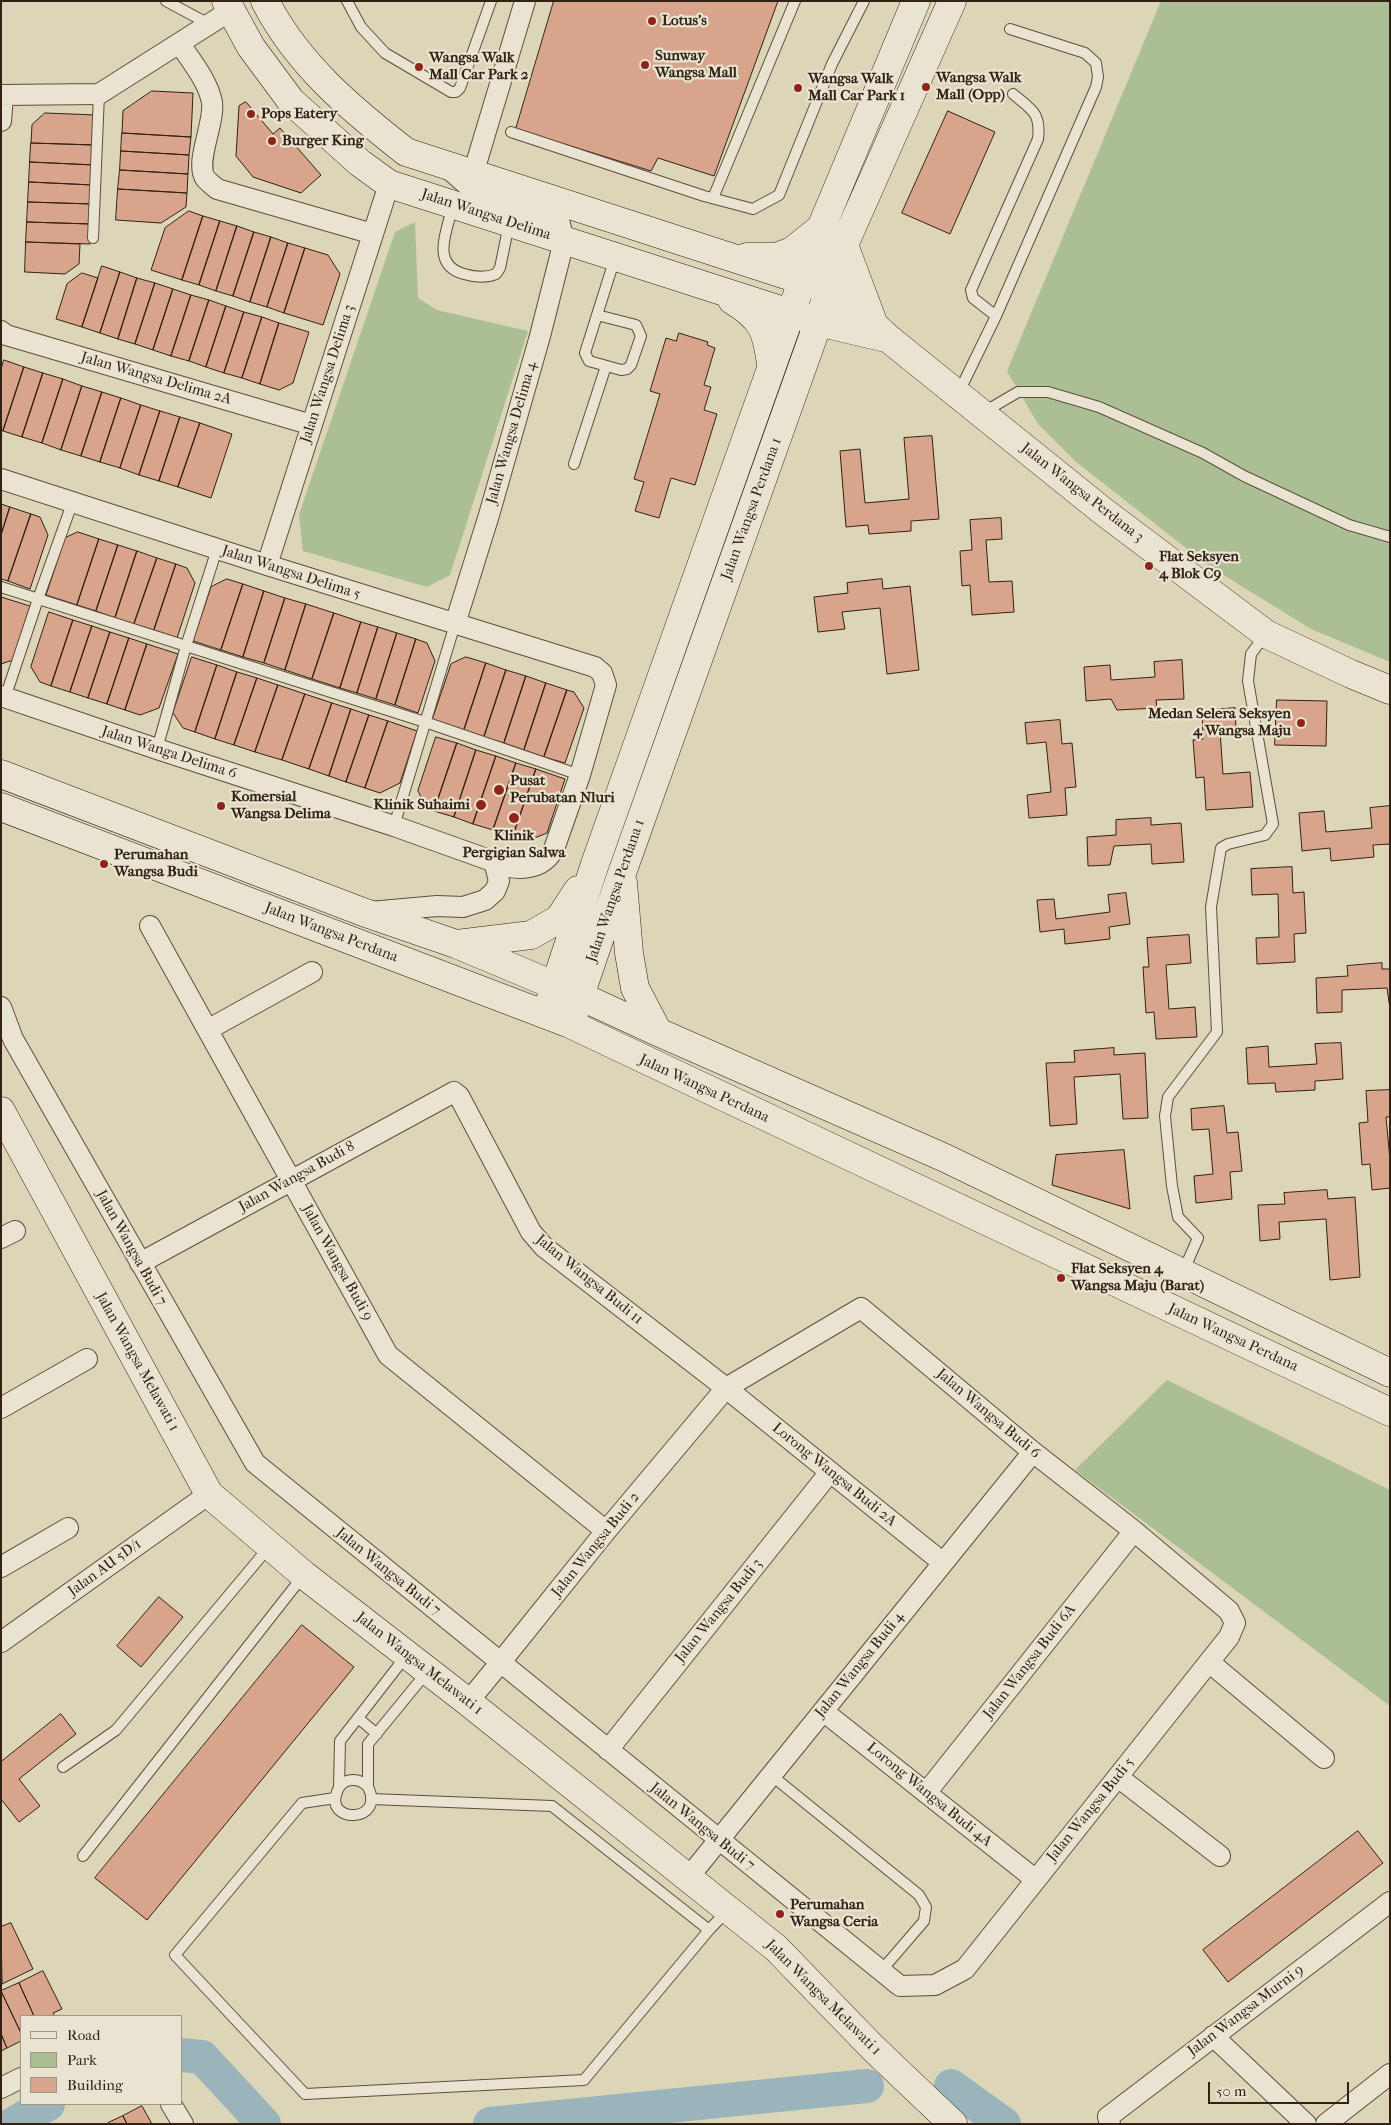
<!DOCTYPE html>
<html>
<head>
<meta charset="utf-8">
<style>
  body { margin:0 }
  #map { position:relative; width:1391px; height:2125px; overflow:hidden; background:#ddd5b8; font-family:"IM FELL French Canon",serif }
  canvas { display:block }
  .frame { position:absolute; inset:0; border:2px solid #332114; pointer-events:none }
  .legend { position:absolute; left:20px; top:2015px; width:162px; height:90px; box-sizing:border-box; background:#e9e4d1; border:1px solid #a09685; margin:0; padding:6px 9px; list-style:none; font-size:15px; color:#332114 }
  .legend li { display:flex; align-items:center; gap:10px; height:25px }
  .legend b { width:25px; border:1px solid #a09685 }
  .scale { position:absolute; left:1208px; top:2082px; width:141px; height:22px; box-sizing:border-box; border:2px solid #332114; border-top:0; padding-left:6px; font-size:15px; line-height:18px; white-space:nowrap; color:#332114; -webkit-text-stroke:4px #e9e4d1; paint-order:stroke }
</style>
</head>
<body>
<div id="map">
<canvas width="1391" height="2125"></canvas>
<div class="frame"></div>
<ul class="legend">
<li><b style="height:6px;background:#e9e4d1"></b>Road</li>
<li><b style="height:14px;background:#acbe93"></b>Park</li>
<li><b style="height:14px;background:#d8a48b"></b>Building</li>
</ul>
<div class="scale">50 m</div>
</div>
<script>
const context = document.querySelector('canvas').getContext('2d');
context.lineJoin = 'round';
function paint(path, color) { context.fillStyle = color; context.fill(path, 'evenodd'); }
function stroke(path, color, width, dash) { context.strokeStyle = color; context.lineWidth = width; context.lineCap = dash ? 'butt' : 'round'; context.setLineDash(dash || []); context.stroke(path); }
function write(font, color, halo, rows, align = 'center') {
  context.font = font + ' "IM FELL French Canon",serif'; context.lineWidth = 4.5; context.setLineDash([]); context.textBaseline = 'middle'; context.strokeStyle = halo; context.fillStyle = color; for (const [text, x, y, turn = 0] of rows) {
    context.save(); context.translate(x, y); context.rotate((+turn || 0) * Math.PI / 180); context.textAlign = isNaN(turn) ? turn : align; if (halo) context.strokeText(text, 0, 0); context.fillText(text, 0, 0); context.restore();
  }
}
const green = new Path2D(`
  M1161,1H1390V662L1311,629L1209,566L1076,462L1038,424L1007,371Z
  M415,222L418,298L437,310L528,331L450,575L427,587L303,551L299,515L395,232Z
  M1167,1380L1390,1490V1706L1075,1470Z`);
const river = new Path2D(`
  M181,2055L202,2057L264,2124
  M951,2086L1004,2124
  M13,2124L48,2104
  M490,2124L867,2086`);
const building = new Path2D(`
  M554,1H778L714,176L658,158L651,171L516,129Z
  M152,91L193,93L191,137L122,133L123,111Z
  M246,102L273,134L280,128L321,175L301,193L253,177L236,156L239,106Z
  M948,111L995,132L950,234L902,213Z
  M45,113L96,115L95,145L31,143L32,125Z
  M122,133L191,137L189,155L121,151Z
  M31,143L95,145L94,165L30,162Z
  M121,151L189,155L188,174L120,170Z
  M30,162L94,165L93,185L29,182Z
  M120,170L188,174L187,193L118,189Z
  M29,182L93,185L92,204L28,202Z
  M118,189L187,193L186,207L161,223L116,220Z
  M28,202L92,204L91,224L27,222Z
  M189,211L203,216L182,280L151,270L165,228Z
  M203,216L220,221L199,285L182,280Z
  M220,221L237,226L216,291L199,285Z
  M27,222L91,224L90,244L26,242Z
  M237,226L254,232L233,296L216,291Z
  M254,232L271,237L250,302L233,296Z
  M271,237L288,243L267,307L250,302Z
  M26,242L80,244L79,264L65,274L25,272Z
  M288,243L305,248L284,313L267,307Z
  M305,248L328,255L340,274L323,325L284,313Z
  M102,266L120,272L100,333L82,327Z
  M120,272L137,278L118,339L100,333Z
  M82,273L98,278L82,327L56,319L67,284Z
  M137,278L155,283L135,344L118,339Z
  M155,283L173,289L153,350L135,344Z
  M173,289L191,295L171,356L153,350Z
  M191,295L209,300L189,361L171,356Z
  M209,300L226,306L206,367L189,361Z
  M226,306L244,312L224,373L206,367Z
  M244,312L262,317L242,378L224,373Z
  M262,317L279,323L260,384L242,378Z
  M279,323L309,332L293,383L279,390L260,384Z
  M679,333L708,342L707,345L715,348L704,385L711,387L704,410L717,414L695,485L671,478L659,518L635,511L644,482L634,479L660,394L650,391L666,338L676,341Z
  M4,360L24,367L3,431L1,430V370Z
  M24,367L43,373L22,437L3,431Z
  M43,373L63,379L42,443L22,437Z
  M63,379L82,386L61,450L42,443Z
  M82,386L102,392L81,456L61,450Z
  M102,392L121,398L100,462L81,456Z
  M121,398L141,405L120,468L100,462Z
  M141,405L160,411L139,475L120,468Z
  M160,411L180,417L159,481L139,475Z
  M180,417L200,423L178,487L159,481Z
  M200,423L232,434L211,498L178,487Z
  M932,436L939,519L911,521V531L869,534L868,525L846,527L840,451L860,449L865,503L909,499L904,438Z
  M1,504L10,507L1,535Z
  M10,507L31,514L8,581L1,579V535Z
  M31,514L40,517L48,535L30,589L8,581Z
  M1001,518L1002,539L986,540L989,582L1012,581L1014,612L972,615L970,585L962,586L960,551L972,550L970,520Z
  M78,532L99,539L77,605L46,595L65,538Z
  M99,539L118,545L96,611L77,605Z
  M118,545L137,551L115,618L96,611Z
  M137,551L157,558L134,624L115,618Z
  M157,558L176,564L154,630L134,624Z
  M176,564L187,568L195,583L177,638L154,630Z
  M227,579L243,584L221,650L193,641L211,587Z
  M882,579L883,589L910,586L919,670L887,674L880,608L842,612L845,629L818,632L814,597L848,593L847,583Z
  M243,584L264,591L243,657L221,650Z
  M264,591L285,598L264,663L243,657Z
  M1,597L30,606L13,660L1,664Z
  M285,598L306,604L285,670L264,663Z
  M306,604L334,613L312,679L285,670Z
  M49,612L73,620L51,686L40,682L31,667Z
  M334,613L361,622L340,688L312,679Z
  M73,620L92,626L70,692L51,686Z
  M361,622L378,627L357,693L340,688Z
  M92,626L110,632L88,698L70,692Z
  M378,627L397,633L376,699L357,693Z
  M110,632L129,638L107,704L88,698Z
  M397,633L416,639L395,705L376,699Z
  M129,638L147,644L125,710L107,704Z
  M416,639L427,643L435,661L418,713L395,705Z
  M147,644L178,654L159,708L140,715L125,710Z
  M192,657L217,665L195,732L183,728L173,713Z
  M466,657L486,663L464,730L432,720L451,664Z
  M1182,660L1184,699L1156,700L1157,708L1117,710L1111,699L1086,701L1084,667L1110,665L1111,680L1155,677L1154,662Z
  M486,663L506,670L484,737L464,730Z
  M217,665L237,672L215,739L195,732Z
  M506,670L526,676L504,743L484,737Z
  M237,672L257,678L234,745L215,739Z
  M526,676L546,683L524,750L504,743Z
  M257,678L278,685L255,752L234,745Z
  M546,683L567,690L544,757L524,750Z
  M278,685L305,694L282,760L255,752Z
  M567,690L574,692L584,708L565,763L544,757Z
  M305,694L332,703L309,769L282,760Z
  M1277,700L1327,701L1326,746L1275,745Z
  M332,703L351,709L329,776L309,769Z
  M1235,708L1236,729L1220,731L1223,774L1250,772L1253,807L1206,810L1204,777L1196,778L1193,740L1203,739L1202,711Z
  M351,709L369,715L346,782L329,776Z
  M369,715L388,721L365,788L346,782Z
  M1060,720L1062,744L1072,743L1076,787L1065,788L1067,815L1029,818L1027,795L1051,792L1046,742L1027,744L1025,723Z
  M388,721L417,731L400,783L380,793L365,788Z
  M436,737L457,743L434,811L426,808L418,791Z
  M457,743L476,750L454,817L434,811Z
  M476,750L496,756L473,824L454,817Z
  M496,756L516,763L493,830L473,824Z
  M516,763L536,769L513,836L493,830Z
  M536,769L565,779L547,833L527,841L513,836Z
  M1390,806V844L1373,845L1374,857L1331,861L1330,848L1302,851L1299,813L1324,811L1326,832L1372,828L1370,808Z
  M1151,818V825L1181,823L1184,862L1152,864L1151,844L1114,846L1110,865L1088,866L1087,837L1116,835V820Z
  M1292,867L1293,893L1304,892L1306,933L1294,934L1295,962L1257,964L1256,938L1279,937L1278,894L1252,895L1251,869Z
  M1126,893L1130,924L1109,927L1110,939L1065,944L1064,929L1040,932L1037,900L1054,899L1056,919L1110,912L1108,895Z
  M1189,935L1191,963L1166,965L1169,1009L1195,1007L1197,1037L1156,1039L1154,1012L1146,1013L1143,967H1149L1147,938Z
  M1382,963V969H1390V1009L1387,988L1342,990V1012L1317,1013L1316,978L1348,976L1347,966Z
  M1341,1043L1343,1079L1315,1081V1090L1276,1092L1275,1083L1248,1084L1246,1048L1268,1046L1269,1067L1317,1064L1315,1044Z
  M1114,1048V1055L1145,1053L1148,1118L1123,1119L1120,1074L1074,1077L1077,1124L1050,1126L1046,1063L1075,1062L1074,1051Z
  M1390,1090V1117H1386L1390,1160V1188L1372,1190L1370,1164L1362,1165L1359,1123L1368,1122L1366,1091Z
  M1224,1106L1227,1133L1238,1132L1242,1171L1230,1172L1232,1199L1196,1203L1194,1176L1213,1174L1209,1129L1192,1130L1191,1109Z
  M1124,1150L1130,1209L1052,1185L1056,1155Z
  M1327,1190L1328,1199L1355,1197L1360,1277L1330,1280L1326,1219L1279,1222L1280,1239L1260,1241L1258,1205L1285,1204L1284,1193Z
  M159,1597L183,1617L141,1667L117,1646Z
  M302,1625L354,1667L147,1920L95,1878Z
  M61,1714L76,1734L19,1779L40,1806L19,1822L1,1799V1762Z
  M1358,1831L1383,1863L1228,1982L1203,1950Z
  M11,1923L33,1969L2,1984L1,1927Z
  M43,1971L62,2009L53,2013L55,2016H34L19,1983Z
  M19,1983L34,2016H21V2033L1,1991Z
  M1,1991L21,2033V2041L7,2048L1,2034Z
  M1,2034L7,2048L1,2051Z
  M142,2106L152,2124H127L123,2116Z
  M123,2116L127,2124H108V2123Z`);
const lane = new Path2D(`
  M166,1L209,24
  M347,1L361,27L385,53L451,92H456L460,88L491,1
  M511,132L704,196L753,209L779,195L832,64L864,1
  M713,198L795,1
  M453,206C447,230 430,265 464,274C474,277 486,278 496,274L500,268L509,224
  M93,238L99,94
  M597,315L636,325L641,336L631,365L627,369L621,370L589,361L585,353L615,258
  M996,316L973,298L971,290L1038,139C1041,113 1032,110 1013,94
  M958,394L996,316L1096,87L1098,77L1096,63L1085,53L1010,29
  M984,412L1018,392H1048L1099,407L1203,453L1244,476L1349,525L1390,537
  M574,464L606,366
  M1,587L425,722L580,775
  M5,698L38,599L73,501
  M157,749L186,646L217,549
  M394,826L455,624
  M1183,1272L1198,1238L1178,1217L1172,1186L1165,1116L1168,1097L1217,1032L1211,907L1221,848L1228,844L1265,835L1273,824L1248,681L1251,654L1265,635
  M358,1718L377,1734
  M63,1767L116,1730L269,1547
  M771,1775L919,1895L926,1907L924,1921L881,1971
  M339,1787L340,1741L406,1656
  M368,1787C359,1777 342,1777 337,1792C324,1824 386,1823 368,1787V1744L427,1672
  M335,1798L302,1803L175,1955L305,2094L584,2080L709,1930L552,1806L371,1799
  M83,1856L303,1576
  M709,1930L727,1911`);
const street = new Path2D(`
  M180,44C191,61 208,81 212,102C215,123 195,161 205,178C208,182 213,185 217,189L373,234
  M1,95L99,94L230,11
  M1,121L3,95
  M450,170L475,192L551,212L559,220L564,241L540,336L489,515L455,624
  M473,174L525,1
  M1,331L6,335L312,425
  M1,479L267,565L595,667L602,673L606,685L580,775L554,849C544,867 528,870 509,867L394,826L157,749L1,696
  M267,565L389,184
  M370,912L437,906L463,907L485,900L495,891L499,881L494,861
  M150,926L388,1355L606,1531
  M1,1007L13,1039L255,1463L900,1986L935,1985L965,1969L1209,1662L1229,1637L1235,1623L1229,1611L1134,1531L1033,1452L861,1308L726,1388L606,1531L500,1663L468,1702
  M209,1029L312,972
  M1,1238L15,1231
  M140,1263L454,1092L459,1096L531,1232L544,1247L726,1388L942,1562
  M1,1408L87,1359
  M1,1567L68,1528
  M1,1642L209,1494
  M1209,1662L1324,1758
  M823,1711L1036,1880
  M608,1750L830,1472
  M1118,1777L1220,1856
  M926,1793L1134,1531
  M688,1878L1033,1452
  M1213,2036L1306,2124
  M1,2088L21,2078
  M171,2104L183,2124
  M1110,2124L1108,2117L1390,1902
  M1326,2124L1390,2074`);
const secondary = new Path2D(`
  M226,1L251,47L291,101L360,163L389,184L818,322L886,338
  M265,1C297,64 351,109 406,152L829,289L860,312L889,339L1104,512L1266,634L1351,674L1390,690
  M844,245L874,325
  M747,257H776L792,251L821,228
  M732,300C762,318 767,331 771,365
  M1,774L363,912L456,944L580,996L658,1032L945,1158L1390,1373
  M1,807L570,1024L1390,1412
  M623,883L629,953L635,988L658,1032
  M457,944L531,935L559,919L578,890
  M549,1004L595,864L821,228L916,1
  M574,1013L622,873L812,340L844,245L952,1
  M1,1111L209,1494L304,1575L468,1702L776,1948L873,2048L953,2124`);
const markers = [
  [652,21,5,"#8f2418"],
  [645,65,5,"#8f2418"],
  [419,67,5,"#8f2418"],
  [926,87,5,"#8f2418"],
  [798,88,5,"#8f2418"],
  [251,114,5,"#8f2418"],
  [272,141,5,"#8f2418"],
  [1149,566,5,"#8f2418"],
  [1301,723,5,"#8f2418"],
  [499,790,6,"#8f2418"],
  [481,805,6,"#8f2418"],
  [221,806,5,"#8f2418"],
  [514,818,6,"#8f2418"],
  [104,864,5,"#8f2418"],
  [1061,1278,5,"#8f2418"],
  [780,1914,5,"#8f2418"]
];
const poiNames = [
  ["Lotus's",662,21],
  ["Sunway",655,56],
  ["Wangsa Mall",655,73],
  ["Wangsa Walk",429,58],
  ["Mall Car Park 2",429,75],
  ["Wangsa Walk",936,78],
  ["Mall (Opp)",936,95],
  ["Wangsa Walk",808,79],
  ["Mall Car Park 1",808,96],
  ["Pops Eatery",261,114],
  ["Burger King",282,141],
  ["Flat Seksyen",1159,557],
  ["4 Blok C9",1159,574],
  ["Medan Selera Seksyen",1291,714,"right"],
  ["4 Wangsa Maju",1291,731,"right"],
  ["Pusat",510,781],
  ["Perubatan Nluri",510,798],
  ["Komersial",231,797],
  ["Wangsa Delima",231,814],
  ["Klinik Suhaimi",470,805,"right"],
  ["Klinik",514,836,"center"],
  ["Pergigian Salwa",514,853,"center"],
  ["Perumahan",114,855],
  ["Wangsa Budi",114,872],
  ["Flat Seksyen 4",1071,1269],
  ["Wangsa Maju (Barat)",1071,1286],
  ["Perumahan",790,1905],
  ["Wangsa Ceria",790,1922]
];
const streetNames = [
  ["Jalan Wangsa Delima",486,215,18],
  ["Jalan Wangsa Delima 3",328,374,-72],
  ["Jalan Wangsa Delima 2A",156,379,16],
  ["Jalan Wangsa Delima 4",512,433,-74],
  ["Jalan Wangsa Perdana 3",1082,493,38],
  ["Jalan Wangsa Perdana 1",752,509,-70],
  ["Jalan Wangsa Delima 5",291,573,18],
  ["Jalan Wanga Delima 6",169,753,18],
  ["Jalan Wangsa Perdana 1",616,891,-71],
  ["Jalan Wangsa Perdana",331,933,21],
  ["Jalan Wangsa Perdana",704,1089,25],
  ["Jalan Wangsa Budi 8",297,1177,-29],
  ["Jalan Wangsa Budi 7",131,1248,61],
  ["Jalan Wangsa Budi 9",337,1263,61],
  ["Jalan Wangsa Budi 11",589,1280,39],
  ["Jalan Wangsa Perdana",1233,1338,25],
  ["Jalan Wangsa Melawati 1",137,1362,61],
  ["Jalan Wangsa Budi 6",988,1414,40],
  ["Lorong Wangsa Budi 2A",834,1475,39],
  ["Jalan Wangsa Budi 2",596,1545,-51],
  ["Jalan AU 5D/1",105,1568,-36],
  ["Jalan Wangsa Budi 7",388,1572,39],
  ["Jalan Wangsa Budi 3",719,1611,-51],
  ["Jalan Wangsa Budi 6A",1030,1662,-52],
  ["Jalan Wangsa Melawati 1",419,1664,38],
  ["Jalan Wangsa Budi 4",860,1665,-51],
  ["Lorong Wangsa Budi 4A",929,1795,39],
  ["Jalan Wangsa Budi 5",1091,1810,-51],
  ["Jalan Wangsa Budi 7",702,1827,39],
  ["Jalan Wangsa Melawati 1",823,1998,45],
  ["Jalan Wangsa Murni 9",1246,2011,-37]
];
paint(green, '#acbe93');
stroke(river, '#99b5bb', 34);
paint(building, '#d8a48b');
stroke(building, '#332114', 1);
stroke(lane, '#5e4e3d', 12);
stroke(street, '#5e4e3d', 22);
stroke(secondary, '#332114', 29);
stroke(lane, '#e9e4d1', 10);
stroke(street, '#e9e4d1', 20);
stroke(secondary, '#e9e4d1', 28);
for (const [x, y, r, color] of markers) { const dot = new Path2D(); dot.arc(x, y, r, 0, 2 * Math.PI); context.fillStyle = color; context.fill(dot); stroke(dot, '#e9e4d1', 2); }
write('bold 15px', '#332114', '#e9e4d1', poiNames, 'left');
write('15px', '#332114', '#e9e4d1', streetNames);
</script>
</body>
</html>
